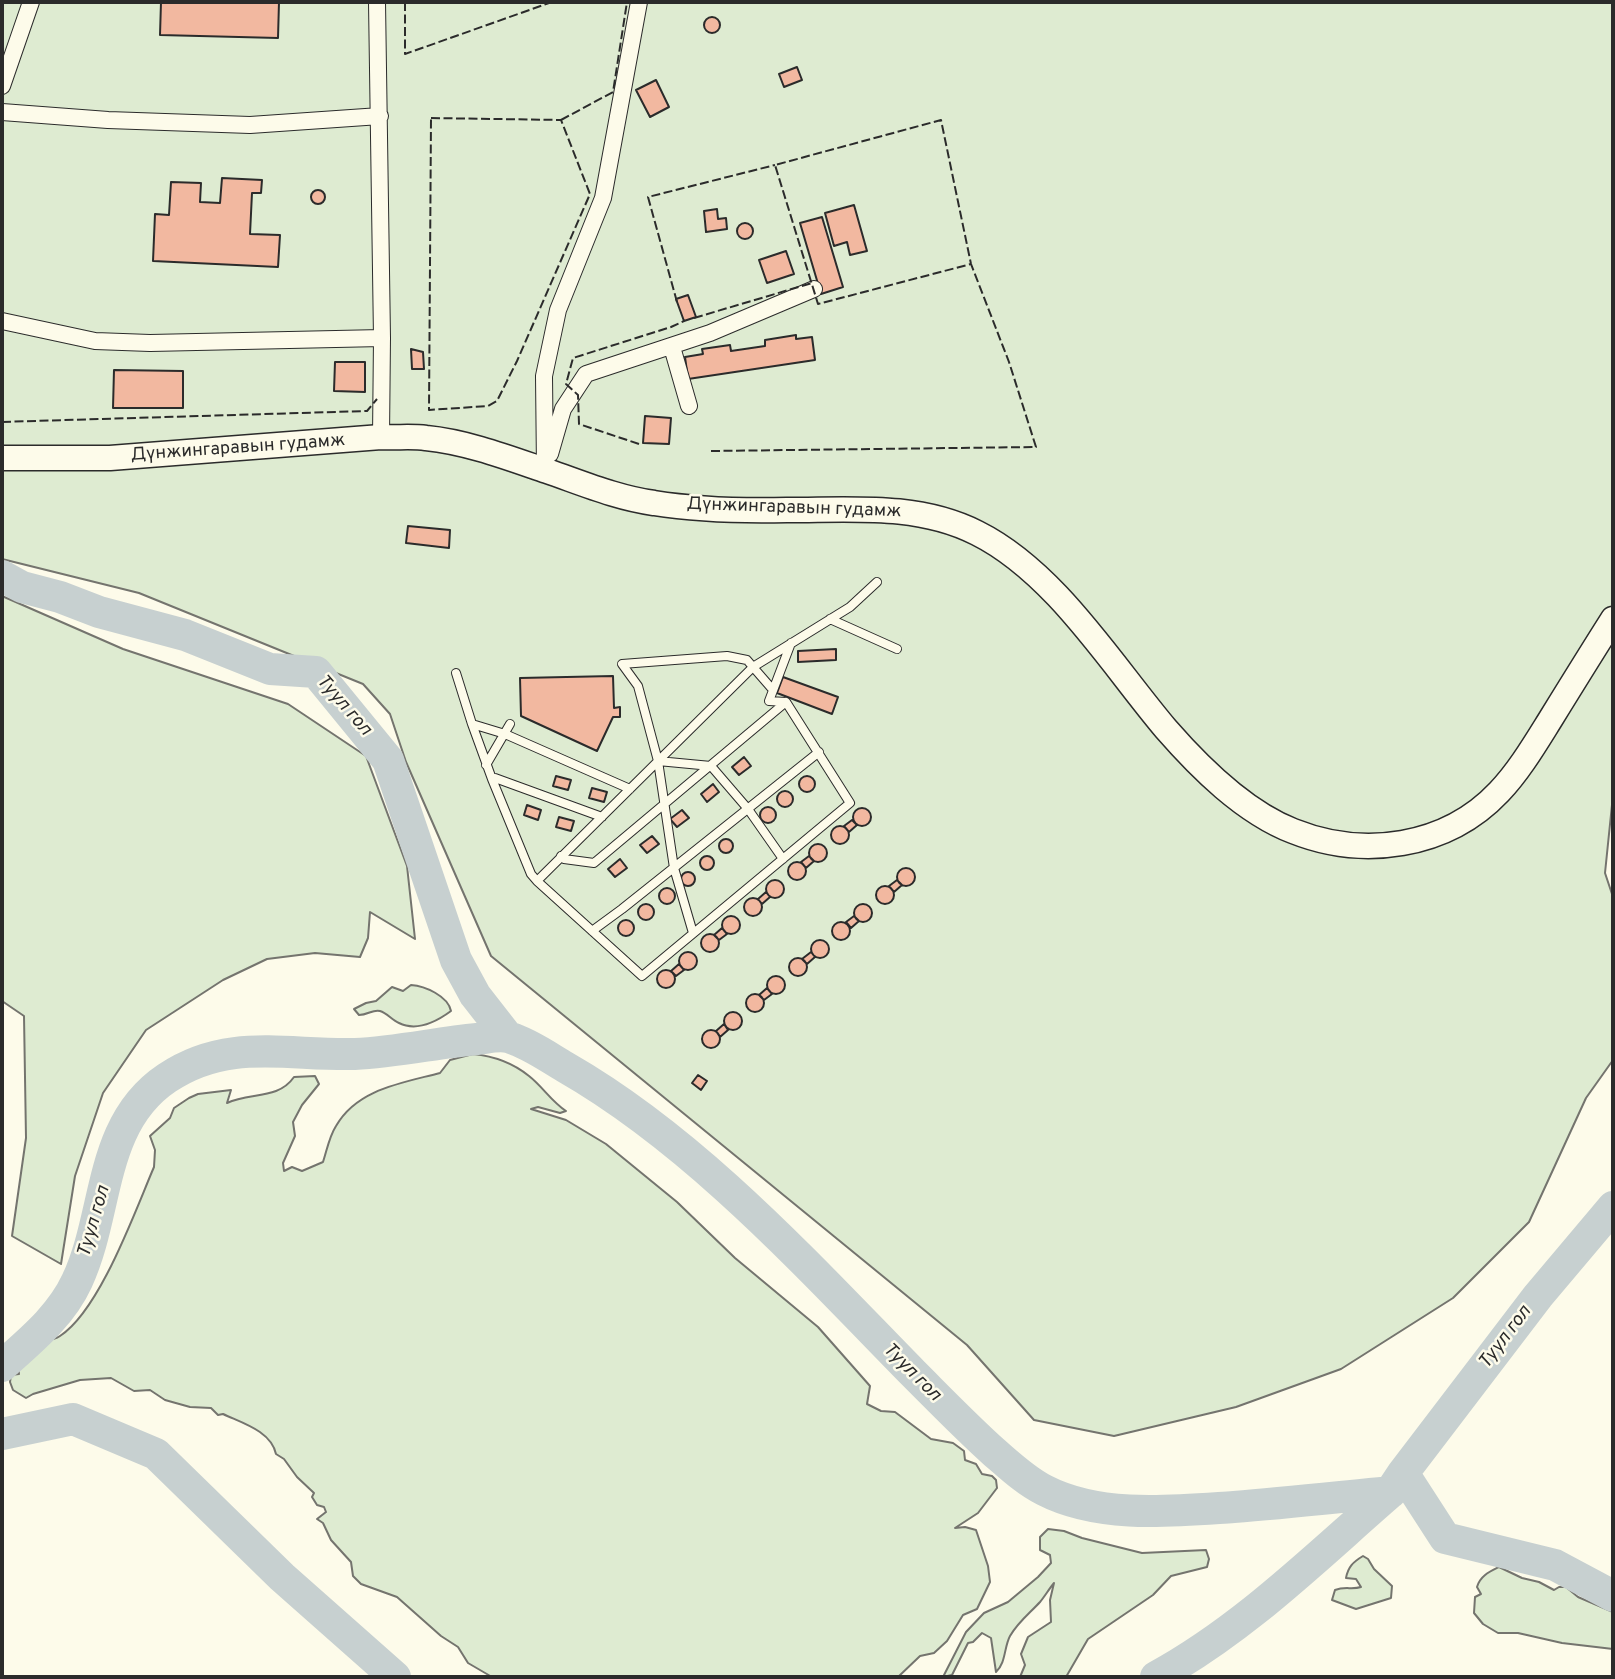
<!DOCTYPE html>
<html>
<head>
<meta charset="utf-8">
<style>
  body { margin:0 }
  #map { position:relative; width:1615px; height:1679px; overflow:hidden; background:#fdfbea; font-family:Overpass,sans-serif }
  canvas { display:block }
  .frame { position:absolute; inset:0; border:4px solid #2b2b2b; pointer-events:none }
</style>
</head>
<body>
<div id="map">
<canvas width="1615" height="1679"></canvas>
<div class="frame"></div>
</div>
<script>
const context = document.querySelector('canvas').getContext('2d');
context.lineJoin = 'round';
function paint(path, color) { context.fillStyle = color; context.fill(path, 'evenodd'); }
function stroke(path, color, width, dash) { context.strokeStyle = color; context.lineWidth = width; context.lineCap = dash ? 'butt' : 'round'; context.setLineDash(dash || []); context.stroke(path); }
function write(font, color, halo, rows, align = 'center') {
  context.font = font + ' Overpass,sans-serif'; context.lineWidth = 5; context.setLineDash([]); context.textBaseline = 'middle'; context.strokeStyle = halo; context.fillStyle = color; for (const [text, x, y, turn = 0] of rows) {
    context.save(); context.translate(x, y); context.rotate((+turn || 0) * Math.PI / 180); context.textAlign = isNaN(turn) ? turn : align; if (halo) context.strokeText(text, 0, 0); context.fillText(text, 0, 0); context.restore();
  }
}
const green = new Path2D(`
  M2,2H1613V795L1605,873L1613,897V1060L1586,1098L1529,1222L1453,1298L1341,1369L1236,1407L1114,1436L1034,1420L967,1345L491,956L406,762L390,714L363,684L139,593L2,559Z
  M2,596L123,649L288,704L366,756L407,866L415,939L370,912L368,938L360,957L315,953L267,959L223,980L146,1030L103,1093L75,1176L61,1264L12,1236L26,1138L24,1016L2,1001Z
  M411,985C425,986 448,996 451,1011C436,1022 417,1032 399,1023C392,1020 387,1013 380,1011C373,1009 368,1015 359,1015L354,1009L366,1003L376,1001L392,987L403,991Z
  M473,1054C493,1056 513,1063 529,1076C543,1087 551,1101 566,1111L560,1113L538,1107L531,1109L566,1120L606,1144L677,1202L735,1258L818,1327L870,1386L867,1404L881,1411L895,1412L931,1439L953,1443L964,1451L965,1460L976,1464L982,1474L992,1476L996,1480L997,1488L978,1513L955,1528L965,1527L976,1530L988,1566L990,1582L977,1609L963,1615L947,1641L934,1653L920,1656L898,1677H492L468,1663L458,1647L441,1636L397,1597L361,1584L353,1576L351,1562L331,1540L323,1523L317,1519L326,1512L324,1507L317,1505L312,1497L314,1493L297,1477L284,1459L276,1454C271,1431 242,1423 223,1414L218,1415L211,1408L190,1407L165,1400L150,1390L134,1391L111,1378L80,1380L33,1394L26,1398L13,1390L10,1382L11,1375L19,1374L18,1367L27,1351L33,1352L35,1344C44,1340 51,1342 60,1336C100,1310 135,1211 154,1167L155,1150L150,1136L170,1118L174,1108L189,1098L198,1094L231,1090L227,1103C250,1092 278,1100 294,1077L315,1076L319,1084L302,1105L293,1122L295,1136L283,1163L284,1171L292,1167L302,1171L323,1162C327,1150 329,1137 336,1126C357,1089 402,1083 440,1073L450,1060Z
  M1048,1529L1064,1531L1082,1538L1142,1553L1206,1550L1209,1559L1207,1567L1171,1576L1153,1595L1088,1639L1066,1677H1020L1025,1665L1021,1654L1028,1637L1051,1622L1050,1600L1054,1583C1049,1589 1045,1596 1040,1602C1030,1613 1018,1622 1010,1636C1004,1647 1006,1663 996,1672L991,1638L982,1633L973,1642L968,1643L952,1675L943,1677L966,1632L984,1613L1008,1602L1038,1577L1051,1563L1050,1555L1040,1550V1537Z
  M1363,1556L1368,1559L1374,1569L1392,1586L1391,1598L1356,1609L1332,1600L1335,1590C1345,1586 1352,1590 1361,1587L1356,1579L1346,1578C1348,1567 1353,1562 1363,1556Z
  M1499,1567L1522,1578L1539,1582L1554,1590L1559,1587H1566L1578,1597L1613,1612V1649L1562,1643L1518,1633H1498L1483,1624L1474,1613L1475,1597L1481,1594L1477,1587C1480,1576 1489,1572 1499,1567Z`);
const river = new Path2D(`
  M2,576L22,587L60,597L99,612L185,635L270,669L316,672L388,760L456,960L475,995L507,1036
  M2,1366C30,1341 61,1316 77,1281C109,1213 98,1124 167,1078C228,1037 288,1056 355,1054C396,1052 436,1043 477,1039C487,1038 501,1034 511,1038C530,1044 548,1057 565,1067C696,1142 808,1266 913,1373C940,1400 966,1427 995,1453C1010,1466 1026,1481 1044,1490C1100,1519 1173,1511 1234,1507C1286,1503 1339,1497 1391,1492
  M2,1434L73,1419L156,1454L282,1577L395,1677
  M1393,1488L1403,1473L1445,1538L1555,1565L1613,1596
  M1156,1677C1244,1629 1316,1557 1391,1492L1403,1473L1538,1296L1613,1207`);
const building = new Path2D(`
  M161,2H279L278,38L160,35Z
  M704 25a8 8 0 1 1 16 0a8 8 0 1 1-16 0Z
  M797,67L802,80L784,87L779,74Z
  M656,80L669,107L650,117L636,90Z
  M222,178L262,180L261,193H252L250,234L280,235L278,267L153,261L155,214L169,215L171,182L201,183L200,202L220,203Z
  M311 197a7 7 0 1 1 14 0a7 7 0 1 1-14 0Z
  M854,205L867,251L850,255L847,242L834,246L825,213Z
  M717,209L718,219L726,218L727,229L706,232L704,211Z
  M822,217L843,287L821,294L800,223Z
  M737 231a8 8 0 1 1 16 0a8 8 0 1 1-16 0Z
  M786,251L794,274L767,283L759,260Z
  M688,295L696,317L684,321L676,299Z
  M796,335V339L812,337L815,360L688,379L685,357L703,354L702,349L730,345L731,351L765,346V340Z
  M411,349L423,352L424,369H412Z
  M335,362H365V392L334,391Z
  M114,370L183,371V408H113Z
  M645,416L671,418L669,444L643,443Z
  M408,526L450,530L449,548L406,543Z
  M836,649V660L798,662V651Z
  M613,676L614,708L620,707V717H613L597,751L521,716L520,678Z
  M783,677L838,697L832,714L777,693Z
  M744,757L751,766L739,775L732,767Z
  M556,776L571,780L568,790L553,786Z
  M799 784a8 8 0 1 1 16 0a8 8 0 1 1-16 0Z
  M713,784L719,792L707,802L701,794Z
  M592,788L607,792L604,802L589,798Z
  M777 799a8 8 0 1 1 16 0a8 8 0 1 1-16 0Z
  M527,805L541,810L538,820L524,815Z
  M760 815a8 8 0 1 1 16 0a8 8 0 1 1-16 0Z
  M853 817a9 9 0 1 1 18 0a9 9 0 1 1-18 0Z
  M682,810L689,818L677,827L670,819Z
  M559,817L574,821L571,831L556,827Z
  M852,820L857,825L849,832L844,826Z
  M831 835a9 9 0 1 1 18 0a9 9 0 1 1-18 0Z
  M652,836L659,844L647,853L640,845Z
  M719 846a7 7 0 1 1 14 0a7 7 0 1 1-14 0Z
  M809 853a9 9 0 1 1 18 0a9 9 0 1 1-18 0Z
  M700 863a7 7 0 1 1 14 0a7 7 0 1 1-14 0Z
  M809,856L814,861L806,868L801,862Z
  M620,859L627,868L615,877L608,869Z
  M788 871a9 9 0 1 1 18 0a9 9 0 1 1-18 0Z
  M897 877a9 9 0 1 1 18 0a9 9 0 1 1-18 0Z
  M681 879a7 7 0 1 1 14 0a7 7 0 1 1-14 0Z
  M766 889a9 9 0 1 1 18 0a9 9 0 1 1-18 0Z
  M897,880L902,885L894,892L889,886Z
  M876 895a9 9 0 1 1 18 0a9 9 0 1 1-18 0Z
  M659 896a8 8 0 1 1 16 0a8 8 0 1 1-16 0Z
  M766,892L770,897L762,904L758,899Z
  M744 907a9 9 0 1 1 18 0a9 9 0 1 1-18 0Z
  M854 913a9 9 0 1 1 18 0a9 9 0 1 1-18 0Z
  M638 912a8 8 0 1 1 16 0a8 8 0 1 1-16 0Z
  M722 925a9 9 0 1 1 18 0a9 9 0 1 1-18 0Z
  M854,916L859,921L851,928L846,922Z
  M618 928a8 8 0 1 1 16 0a8 8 0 1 1-16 0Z
  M832 931a9 9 0 1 1 18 0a9 9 0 1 1-18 0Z
  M722,928L727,934L719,940L714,935Z
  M701 943a9 9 0 1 1 18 0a9 9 0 1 1-18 0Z
  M811 949a9 9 0 1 1 18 0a9 9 0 1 1-18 0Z
  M679 961a9 9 0 1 1 18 0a9 9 0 1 1-18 0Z
  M811,952L815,957L807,964L802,959Z
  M789 967a9 9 0 1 1 18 0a9 9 0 1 1-18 0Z
  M679,964L684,970L676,976L671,971Z
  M657 979a9 9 0 1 1 18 0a9 9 0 1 1-18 0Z
  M767 985a9 9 0 1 1 18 0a9 9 0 1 1-18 0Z
  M767,988L772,994L764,1000L759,995Z
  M746 1003a9 9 0 1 1 18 0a9 9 0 1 1-18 0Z
  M724 1021a9 9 0 1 1 18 0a9 9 0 1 1-18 0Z
  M724,1024L728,1030L720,1037L716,1031Z
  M702 1039a9 9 0 1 1 18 0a9 9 0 1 1-18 0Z
  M698,1075L707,1081L701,1090L692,1083Z`);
const lane = new Path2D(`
  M830,619L897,649
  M456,673L472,724
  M773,690L753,667L537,881L642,976L850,803L786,702L769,701L791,643
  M658,761L711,766L748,809L783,859
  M486,765L510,724
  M492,779L495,778L602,817
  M561,856L564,859L594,863L786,702
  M537,881L531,874L492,779L472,724L505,734L630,789
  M592,931L622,909L819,752
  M693,933L674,868L658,761L638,686L622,664L727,656L747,660L753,667L850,607L877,582`);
const street = new Path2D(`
  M377,2L382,338
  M2,86L31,2
  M2,112L108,120L250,125L380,116
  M2,321L95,341L150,343L382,338L381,437
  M672,347L689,406
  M550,454L563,409L586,374L710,333L814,289
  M545,470L544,376L558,310L603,198L639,2`);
const primary = new Path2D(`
  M2,458H110L381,437C396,438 411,436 426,438C467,442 509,458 547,471C582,483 617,498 654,503C698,510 743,511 787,510C851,510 918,503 977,533C1055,572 1111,664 1166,729C1200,768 1244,812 1293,831C1363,859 1446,848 1499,792C1519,771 1535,744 1550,720C1571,686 1592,652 1613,619`);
const fence = new Path2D(`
  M405,2V54L552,2
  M431,118L561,120L590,194L517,361L497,401L488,406L429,410Z
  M561,120L613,92L627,2
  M677,302L648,197L775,165
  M694,318L812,283
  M2,422L367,411L377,399
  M639,444L579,424L578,395L566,384L573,358L671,327L684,321
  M711,451L1036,447L1009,362L971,264L818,304L775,165L941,120L971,264`);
const streetNames = [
  ["Дүнжингаравын гудамж",238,449,-4],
  ["Дүнжингаравын гудамж",794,509,2]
];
const waterNames = [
  ["Туул гол",343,706,49],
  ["Туул гол",95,1222,-74],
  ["Туул гол",1506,1338,-53],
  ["Туул гол",911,1373,45]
];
paint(green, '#deebd1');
stroke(green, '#74746e', 2);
stroke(river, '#c7d0d0', 32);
paint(building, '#f2b8a0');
stroke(building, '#2b2b2b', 2);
stroke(lane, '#2b2b2b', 10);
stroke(street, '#2b2b2b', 18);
stroke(primary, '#2b2b2b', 27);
stroke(lane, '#fdfbea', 8);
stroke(street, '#fdfbea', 16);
stroke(primary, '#fdfbea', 24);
stroke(fence, '#2b2b2b', 2, [9, 3.5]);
write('18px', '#2b2b2b', '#fdfbea', streetNames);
write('italic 19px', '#2b2b2b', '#fdfbea', waterNames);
</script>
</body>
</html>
